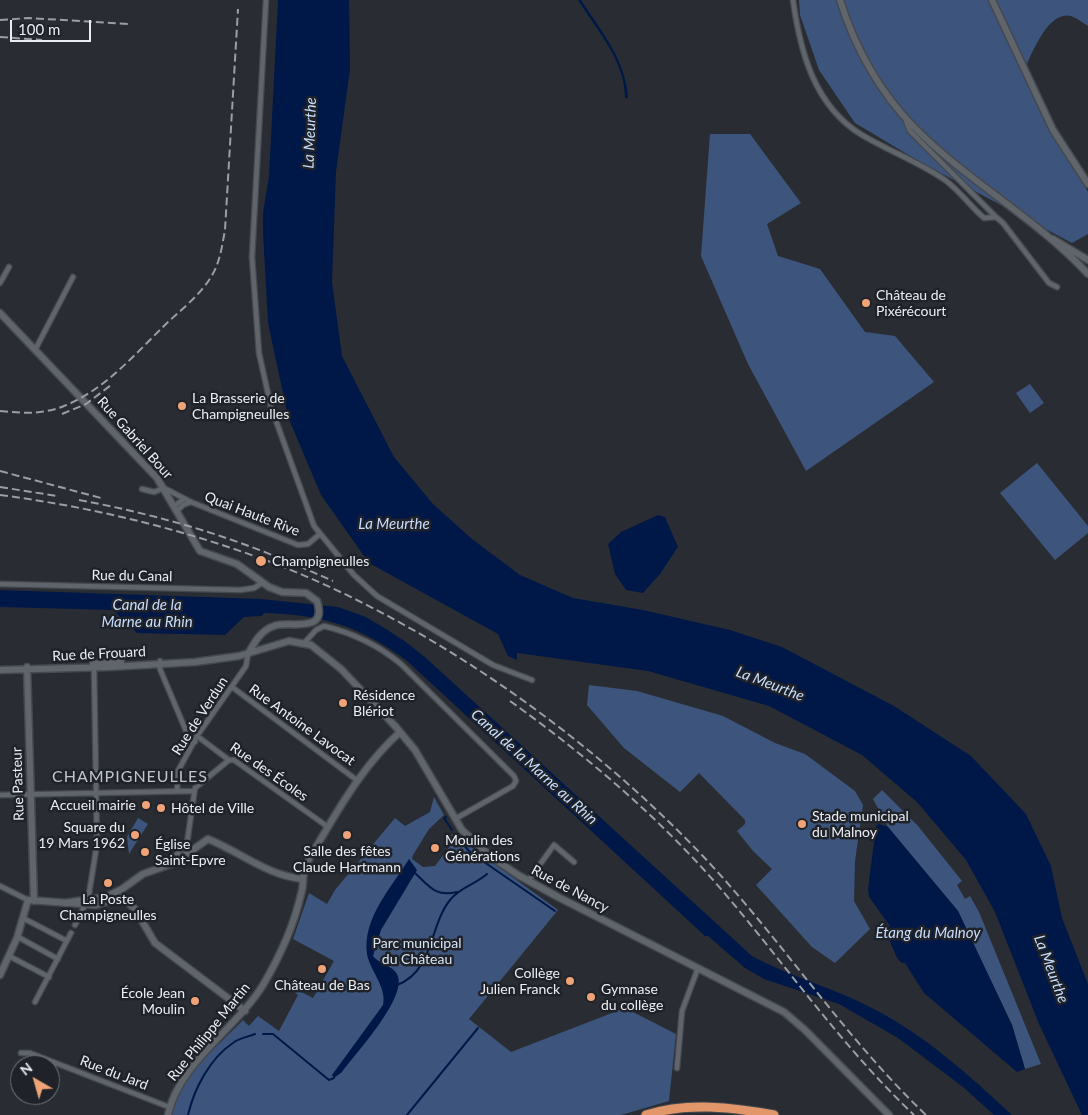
<!DOCTYPE html>
<html>
<head>
<meta charset="utf-8">
<style>
  body { margin:0 }
  #map { position:relative; width:1088px; height:1115px; overflow:hidden; background:#292d33; font-family:Lato,sans-serif }
  canvas { display:block }
  .north { position:absolute; left:10px; top:1055px; width:50px; height:50px; box-sizing:border-box; background:#1f2329; border:1px solid #717479; border-radius:50%; rotate:322deg; font-size:14px; font-weight:700; line-height:20px; text-align:center; color:#ebedf2 }
  .north::after { content:''; display:block; margin:auto; width:18px; height:22px; background:#efa377; clip-path:polygon(50% 0,100% 100%,50% 72%,0 100%) }
  .scale { position:absolute; left:10px; top:20px; width:81px; height:22px; box-sizing:border-box; border:2px solid #ebedf2; border-top:0; padding-left:6px; font-size:15px; line-height:18px; white-space:nowrap; color:#ebedf2; -webkit-text-stroke:4px #1f2329; paint-order:stroke }
</style>
</head>
<body>
<div id="map">
<canvas width="1088" height="1115"></canvas>
<div class="north">N</div>
<div class="scale">100 m</div>
</div>
<script>
const context = document.querySelector('canvas').getContext('2d');
context.lineJoin = 'round';
function paint(path, color) { context.fillStyle = color; context.fill(path, 'evenodd'); }
function stroke(path, color, width, dash) { context.strokeStyle = color; context.lineWidth = width; context.lineCap = dash ? 'butt' : 'round'; context.setLineDash(dash || []); context.stroke(path); }
function write(font, color, halo, rows, align = 'center') {
  context.font = font + ' Lato,sans-serif'; context.lineWidth = 5; context.setLineDash([]); context.textBaseline = 'middle'; context.strokeStyle = halo; context.fillStyle = color; for (const [text, x, y, turn = 0] of rows) {
    context.save(); context.translate(x, y); context.rotate((+turn || 0) * Math.PI / 180); context.textAlign = isNaN(turn) ? turn : align; if (halo) context.strokeText(text, 0, 0); context.fillText(text, 0, 0); context.restore();
  }
}
const green = new Path2D(`
  M799,0H1088V26C1083,23 1077,18 1071,16C1048,10 1031,55 1024,71L1088,192V234L1072,243L922,163L855,123L819,70L800,15Z
  M710,134H750L801,203L767,224L778,256L820,269L865,332L895,336L934,382L806,471L748,364L701,256Z
  M1030,384L1044,403L1030,413L1016,393Z
  M1037,463L1088,526V533L1055,560L1000,493Z
  M589,685L637,691L723,716L775,743L805,754L855,791L863,805L855,861L854,901L870,929L835,963L812,947L756,885L772,869L753,851L737,831L745,824V820L699,773L680,792L624,748L587,705Z
  M882,790L918,826L962,881L957,885L965,899L970,896L979,912L1041,1064L1025,1069L1012,1025L958,911L888,827L873,799Z
  M434,797L444,815L429,829L413,855L412,859L423,867L435,866L453,842L451,835L453,834L558,910L469,1019L511,1052L625,1008L676,1034L669,1101L621,1115H172C180,1076 216,1048 243,1020L249,1026L258,1016L279,1031L298,995L295,993L297,990L313,998L334,961L293,939L309,893L327,904L335,890L395,818L405,826L430,812Z
  M138,818L148,824L129,854L127,837Z`);
const water = new Path2D(`
  M278,0H349L350,69L336,172L332,282L342,356L394,457L433,504L472,539L520,575L573,598L643,610L730,630L782,647L894,706L971,756L1026,814L1051,866L1062,918L1088,984V1115H1082L1039,1024L995,912L966,860L917,802L862,755L769,706L648,671L517,653V660L508,656L498,634L369,563L321,495L288,417L268,323L263,233V213L269,176Z
  M578,0H581C601,31 626,60 628,98H625C625,60 597,31 578,0Z
  M658,515L665,517L678,547L660,574L643,593L626,590L615,574L608,544L621,532Z
  M0,590L261,599L338,607L366,617L386,629L406,642L426,658L752,956C791,977 834,988 874,1009C926,1036 969,1075 1012,1115H994L963,1087L898,1038L839,1004L764,979L745,968L708,936H705L406,660C358,625 323,615 264,613L262,616L244,617L225,635L137,633L113,610L0,607Z
  M879,824L888,827L958,911L1012,1025L1025,1069L1017,1072L924,993L905,963H902L897,958L885,930L890,926L869,897L868,889L876,826Z
  M409,859L417,870L381,930L373,956C378,963 393,966 397,974C409,996 356,1053 342,1072L334,1078L332,1075L383,1005C387,987 370,971 367,954C362,918 392,887 409,859Z`);
const stream = new Path2D(`
  M446,817L444,818L452,830
  M458,839L471,853L555,911
  M415,873C430,887 435,897 457,892
  M397,985C434,971 429,926 450,900C459,888 476,884 487,874
  M263,1034H273L329,1080L334,1078
  M188,1115C194,1089 210,1058 233,1043C239,1038 248,1037 255,1034
  M407,1115L478,1028`);
const street = new Path2D(`
  M266,0L252,257L259,353L271,407L314,526L354,575L377,596L493,665L532,680
  M793,0C800,51 814,106 862,135C889,151 919,162 945,180C960,191 970,206 984,218L996,217L1003,223L1049,283L1057,287
  M906,121L910,131L996,217
  M0,283L9,267
  M35,350L73,277
  M142,489L154,492L164,488L191,502L298,545L308,544L320,534
  M174,506L184,499
  M177,511L183,505L191,502
  M0,584L240,590L254,588L262,583
  M305,642L316,630L324,626C353,633 378,645 401,664L514,776L516,781L513,786L455,819
  M160,661V669L189,738L195,742
  M232,687L358,781
  M197,736L229,760H234L328,827
  M177,791L178,771L197,736L246,666L248,654
  M0,795L193,791
  M169,863L187,843L195,788L229,760
  M528,881L554,845L574,862
  M0,886L28,900
  M88,900L97,844L94,667
  M23,918L67,941
  M75,925L85,905
  M18,937L58,959
  M9,956L49,977
  M35,1002L71,933
  M21,1053H30L169,1107
  M677,1068L682,1011L698,968`);
const secondary = new Path2D(`
  M840,0C854,46 880,93 914,127C967,181 1036,218 1088,274
  M992,0L1053,130L1088,184
  M1053,239L1088,260
  M0,313L157,478L200,551L237,564L269,587L282,592L306,593L317,601C328,635 290,620 274,626C261,630 254,643 248,654
  M93,664L121,662
  M27,667L34,901
  M0,670L110,667L195,662L239,656L289,641L311,645L341,669L395,726L415,750L462,830L490,856L518,875L558,897L784,1012L805,1030L889,1115
  M122,897L135,909L155,943L245,1011
  M64,903L106,897L122,889L143,874L174,863L208,839C240,852 268,876 303,879
  M0,975L17,938L28,900L96,905L122,897
  M168,1115C178,1064 236,1029 263,985C279,958 294,925 301,894C304,886 302,877 305,868C310,855 318,844 325,832C346,796 369,760 400,732`);
const highway = new Path2D(`
  M646,1115C687,1102 732,1107 774,1115`);
const rail = new Path2D(`
  M0,20L29,18L129,24
  M0,37L42,40
  M0,411C22,413 42,415 64,406C105,390 136,353 167,323C182,309 200,295 211,277C220,263 222,246 225,230L238,9
  M62,414L86,404L111,385
  M0,471L101,498
  M0,487L57,496
  M0,495C92,507 182,529 268,561C426,621 584,732 700,853C780,937 842,1035 926,1115
  M79,500C149,513 217,532 282,559
  M299,566L333,581
  M510,701C584,754 654,813 714,881C782,959 839,1044 914,1115`);
const markers = [
  [866,303,5,"#efa377"],
  [182,406,5,"#efa377"],
  [261,561,6,"#efa377"],
  [343,703,5,"#efa377"],
  [146,805,5,"#efa377"],
  [161,808,5,"#efa377"],
  [802,824,5,"#efa377"],
  [135,835,5,"#efa377"],
  [347,835,5,"#efa377"],
  [435,848,5,"#efa377"],
  [145,852,5,"#efa377"],
  [108,883,5,"#efa377"],
  [322,969,5,"#efa377"],
  [570,981,5,"#efa377"],
  [591,997,5,"#efa377"],
  [195,1001,5,"#efa377"]
];
const poiNames = [
  ["Château de",876,295],
  ["Pixérécourt",876,311],
  ["La Brasserie de",192,398],
  ["Champigneulles",192,414],
  ["Champigneulles",272,561],
  ["Résidence",353,695],
  ["Blériot",353,711],
  ["Accueil mairie",136,805,"right"],
  ["Hôtel de Ville",171,808],
  ["Stade municipal",812,816],
  ["du Malnoy",812,832],
  ["Square du",125,827,"right"],
  ["19 Mars 1962",125,843,"right"],
  ["Moulin des",445,840],
  ["Générations",445,856],
  ["Église",155,844],
  ["Saint-Epvre",155,860],
  ["Salle des fêtes",347,851,"center"],
  ["Claude Hartmann",347,867,"center"],
  ["La Poste",108,899,"center"],
  ["Champigneulles",108,915,"center"],
  ["Collège",560,973,"right"],
  ["Julien Franck",560,989,"right"],
  ["Château de Bas",322,985,"center"],
  ["Gymnase",601,989],
  ["du collège",601,1005],
  ["École Jean",185,993,"right"],
  ["Moulin",185,1009,"right"]
];
const streetNames = [
  ["Rue Gabriel Bour",135,438,48],
  ["Quai Haute Rive",252,514,21],
  ["Rue du Canal",132,576,1],
  ["Rue de Frouard",99,654,-3],
  ["Rue de Verdun",200,716,-57],
  ["Rue Antoine Lavocat",302,725,36],
  ["Rue des Écoles",269,772,35],
  ["Rue Pasteur",18,784,-92],
  ["Rue de Nancy",570,889,28],
  ["Rue Philippe Martin",209,1032,-51],
  ["Rue du Jard",114,1073,21]
];
const parkNames = [
  ["Parc municipal",417,943],
  ["du Château",417,959]
];
const waterNames = [
  ["La Meurthe",310,133,-88],
  ["La Meurthe",394,524],
  ["Canal de la",147,605],
  ["Marne au Rhin",147,622],
  ["La Meurthe",770,684,21],
  ["Canal de la Marne au Rhin",534,767,42],
  ["Étang du Malnoy",928,933],
  ["La Meurthe",1051,969,69]
];
const quarterNames = [
  ["CHAMPIGNEULLES",130,777]
];
paint(green, '#3d557d');
paint(water, '#001847');
stroke(stream, '#001847', 2);
stroke(street, '#45494f', 7);
stroke(secondary, '#45494f', 9);
stroke(highway, '#45494f', 11);
stroke(street, '#60646b', 4.5);
stroke(secondary, '#60646b', 6);
stroke(highway, '#e39669', 9);
stroke(rail, '#9b9ea3', 2, [8, 4]);
for (const [x, y, r, color] of markers) { const dot = new Path2D(); dot.arc(x, y, r, 0, 2 * Math.PI); context.fillStyle = color; context.fill(dot); stroke(dot, '#1f2329', 2); }
write('14px', '#ebedf2', '#1f2329', poiNames, 'left');
write('14px', '#ebedf2', '#1f2329', streetNames);
write('14px', '#d8e3f3', '#1f2329', parkNames);
write('italic 15px', '#c8ddfd', '#1f2329', waterNames);
context.letterSpacing = '1px';
write('16px', '#c0c5cd', '#1f2329', quarterNames);
context.letterSpacing = '0px';
</script>
</body>
</html>
